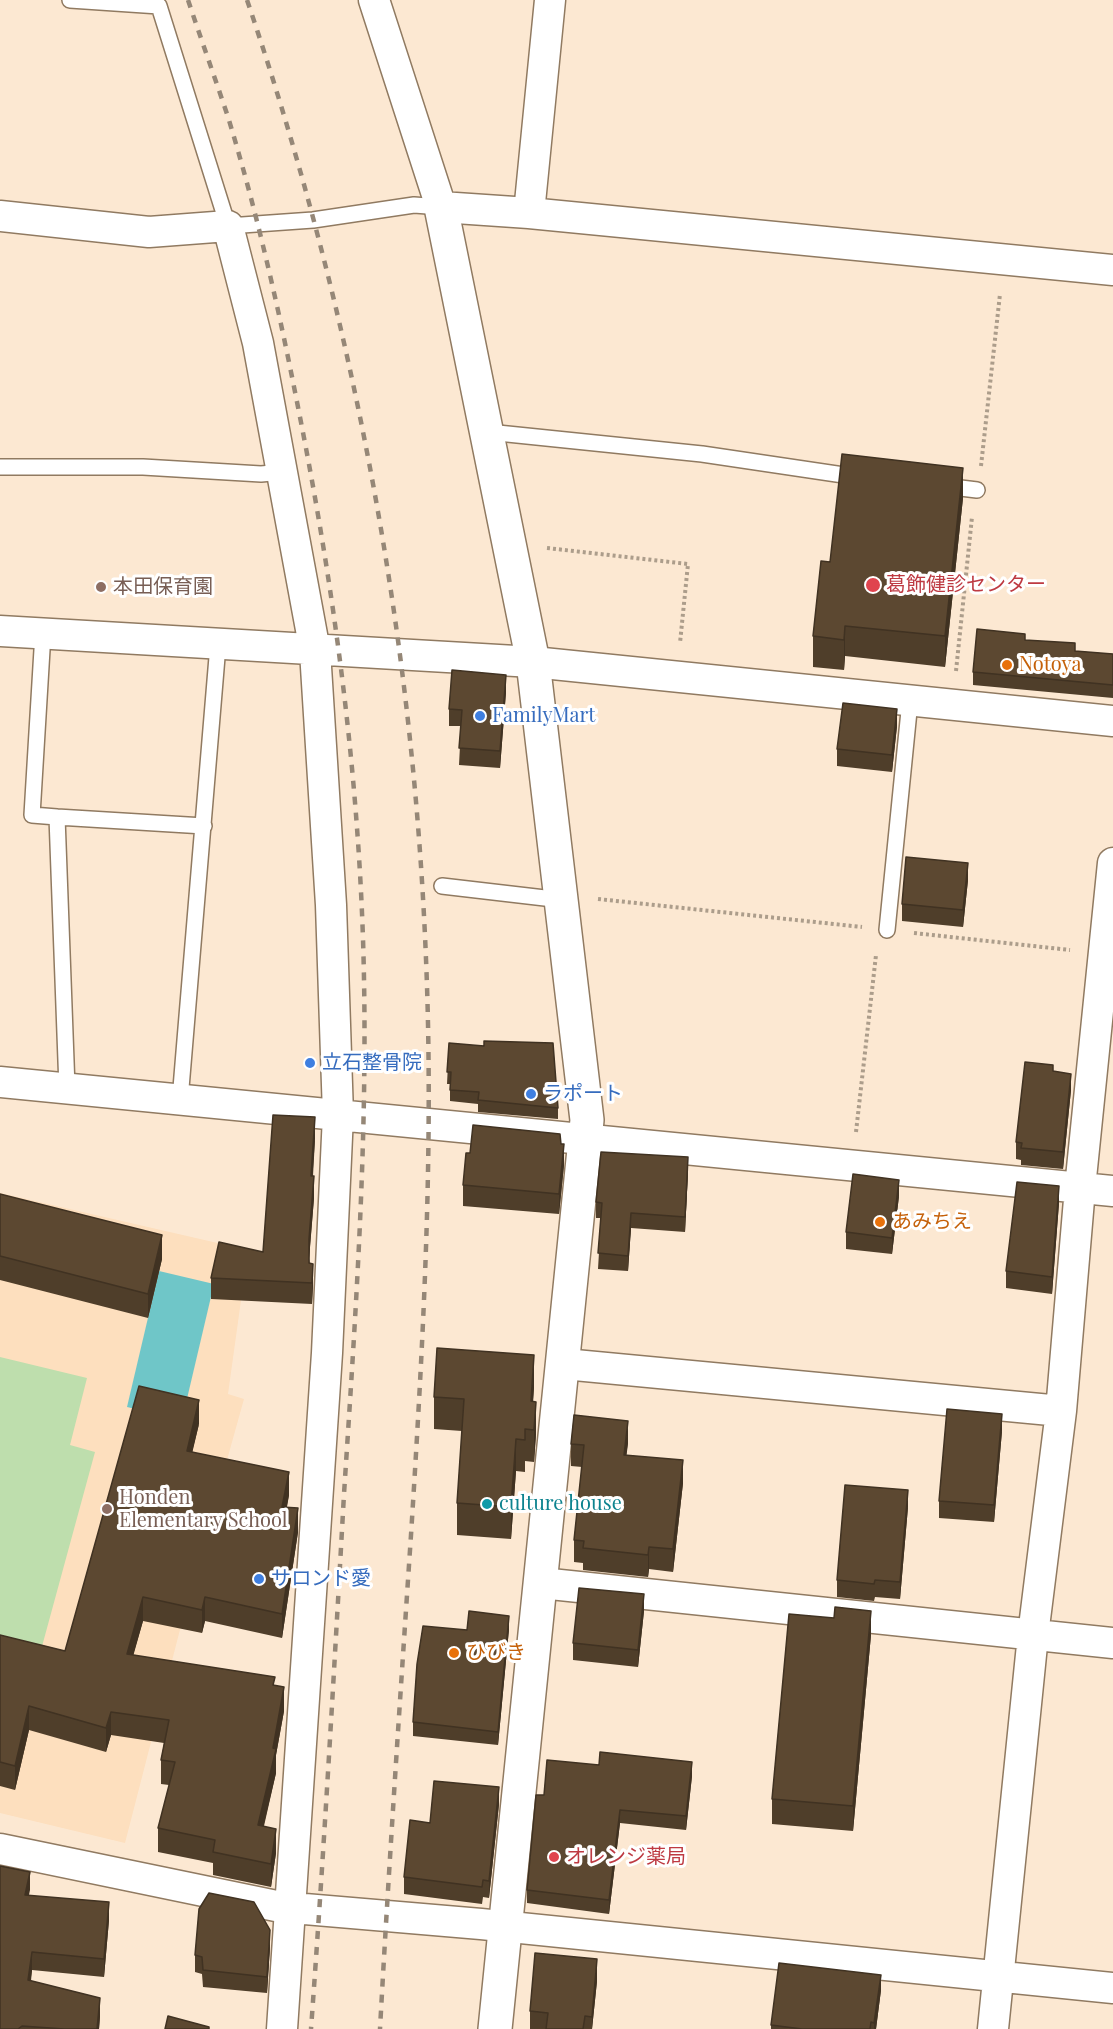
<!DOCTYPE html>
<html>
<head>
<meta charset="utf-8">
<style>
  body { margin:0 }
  canvas { display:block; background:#fce8d2 }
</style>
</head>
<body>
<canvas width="1113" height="2029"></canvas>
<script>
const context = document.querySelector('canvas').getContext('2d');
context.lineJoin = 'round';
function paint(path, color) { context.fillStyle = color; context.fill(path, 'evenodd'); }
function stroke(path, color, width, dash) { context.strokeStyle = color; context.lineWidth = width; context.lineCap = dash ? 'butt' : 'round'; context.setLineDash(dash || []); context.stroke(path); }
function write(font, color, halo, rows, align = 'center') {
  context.font = font + ' "Playfair Display","Noto Sans JP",serif'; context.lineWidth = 6; context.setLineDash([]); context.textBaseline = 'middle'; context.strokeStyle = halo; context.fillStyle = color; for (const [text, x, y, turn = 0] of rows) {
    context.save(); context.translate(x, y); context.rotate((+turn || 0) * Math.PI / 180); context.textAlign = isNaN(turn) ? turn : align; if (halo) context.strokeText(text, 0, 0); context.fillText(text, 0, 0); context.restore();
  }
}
const built = new Path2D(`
  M0,1193L248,1250L228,1394L244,1399L183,1618L125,1843L0,1813Z`);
const green = new Path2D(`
  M0,1357L87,1378L70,1445L95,1452L38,1661L0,1651Z`);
const water = new Path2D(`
  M159,1271L214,1284L182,1420L127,1407Z`);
const path = new Path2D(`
  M981,466L1000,294
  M547,548L688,564L680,643
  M956,671L972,517
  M598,899L862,927
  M914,933L1070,950
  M856,1132L876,955`);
const lane = new Path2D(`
  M70,0L159,6L228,226L313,220L414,205L441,207
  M488,432L702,454L857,477
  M0,467H143L261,474L283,472
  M944,486L977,490
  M43,633L32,815L57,817L67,1088
  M57,817L204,826
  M442,886L562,900
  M887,930L910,701
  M180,1100L218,645`);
const street = new Path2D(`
  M374,0L441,207L529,213L1113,270
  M529,213L550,0
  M0,216L149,232L228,226L258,343L315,651L331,905L338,1115L327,1353L282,2029
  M0,631L533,662L1113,721
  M0,1082L1113,1191
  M564,1364L1061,1411
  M541,1583L1113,1643
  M0,1849L281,1907L481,1924L1113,1988
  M993,2029L1033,1635L1061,1411L1080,1188L1113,863`);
const secondary = new Path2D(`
  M441,207L533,662L587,1120L495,2029`);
const rail = new Path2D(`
  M188,0C201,39 215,78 228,117C257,212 279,310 298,407C333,583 357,760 363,939C369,1124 356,1309 344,1494C334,1673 324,1851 311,2029
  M247,0C352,309 413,633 426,959C434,1151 423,1344 411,1535C400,1700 389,1864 380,2029`);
const wall = new Path2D(`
  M963,498L945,667L845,656L844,670L813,667V636L830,562Z
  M1025,640L1075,651L1113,654V698L973,685V672Z
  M506,692L500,768L459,765L461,726H449V709Z
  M897,726L892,772L837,766V749Z
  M968,880L963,927L902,921V904Z
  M449,1043L558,1108V1119L478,1112V1104L450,1101V1084H447Z
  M1053,1071L1071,1090L1063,1169L1021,1165V1160L1016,1159V1142Z
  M315,1139L313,1176L314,1198L309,1258L313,1285L312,1304L211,1299V1278L263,1252Z
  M470,1153L564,1165L559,1214L463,1206V1185Z
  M688,1172L685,1232L631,1228L628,1271L598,1269L601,1218H596V1202Z
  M0,1194L162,1259L148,1318L0,1280Z
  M899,1196L892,1254L846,1249V1232Z
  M1059,1203L1052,1294L1006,1288V1271Z
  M534,1387L533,1401L536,1434L534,1462L525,1461V1472L516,1471L511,1539L457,1535V1503L462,1431L434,1429V1397Z
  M199,1424L192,1452L289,1495L287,1507L298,1532L282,1638L205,1621L202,1633L143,1621L133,1655L275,1686L284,1711L276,1755V1773L264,1826L276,1853L271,1887L213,1875V1863L158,1852V1828L169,1785L161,1784V1760L164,1743L111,1735L106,1752L29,1730L15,1790L0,1786V1635L65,1651Z
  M1002,1431L994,1522L939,1518V1501Z
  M628,1443L626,1455L683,1483L673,1572L649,1569L648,1577L583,1570V1563L574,1562V1540L582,1467L571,1466V1444Z
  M908,1507L900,1599L875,1597L874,1601L837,1597V1580Z
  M644,1611L638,1667L573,1660V1643Z
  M834,1618L871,1635L853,1831L772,1824V1799Z
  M509,1629L498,1745L413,1736V1722L467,1630Z
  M692,1776L686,1830L620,1823L609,1914L527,1903V1890L544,1795Z
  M499,1804L489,1898L483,1897L482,1904L404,1894V1877L430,1823Z
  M30,1890L29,1895L109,1920L104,1977L32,1970L31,1981L100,2016L99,2029H0Z
  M270,1947L267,1993L203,1987L202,1974L195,1972V1955Z
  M597,1981L592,2029H530V2011Z
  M881,1990L876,2029H771V2025Z`);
const shadedWall = new Path2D(`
  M963,468V498L945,667V636Z
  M845,626V656L844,670V640Z
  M506,675V692L500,768V751Z
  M897,709V726L892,772V755Z
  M968,863V880L963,927V910Z
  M1071,1074V1090L1063,1169V1152Z
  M315,1117V1139L311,1198V1176Z
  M564,1144V1165L559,1214V1194Z
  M688,1157V1172L685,1232V1217Z
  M314,1176V1198L309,1260V1239Z
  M899,1180V1196L892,1254V1238Z
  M1059,1186V1203L1052,1294V1277Z
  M631,1213V1228L628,1271V1256Z
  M162,1235V1259L148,1318V1294Z
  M313,1264V1285L312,1304V1283Z
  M534,1355V1387L531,1433V1401Z
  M199,1400V1424L187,1475V1451Z
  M536,1402V1434L534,1462V1430Z
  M1002,1414V1431L994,1522V1505Z
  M628,1421V1443L624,1477V1455Z
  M516,1439V1471L511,1539V1507Z
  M683,1460V1483L673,1572V1549Z
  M289,1472V1495L282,1530V1507Z
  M908,1490V1507L900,1599V1582Z
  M298,1508V1532L282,1638V1614Z
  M649,1547V1569L648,1577V1555Z
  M644,1594V1611L638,1667V1650Z
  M143,1597V1621L127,1678V1654Z
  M205,1597V1621L202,1633V1610Z
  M871,1611V1635L853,1831V1806Z
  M509,1616V1629L498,1745V1732Z
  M284,1687V1711L276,1755V1773L258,1849V1825Z
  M29,1706V1730L15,1790V1766Z
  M111,1712V1735L106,1752V1728Z
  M692,1762V1776L686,1830V1816Z
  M499,1787V1804L489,1898V1881Z
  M620,1810V1823L609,1914V1900Z
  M276,1829V1853L271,1887V1864Z
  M30,1872V1890L25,1913V1895Z
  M109,1902V1920L104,1977V1959Z
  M270,1930V1947L267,1993V1977Z
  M32,1952V1970L28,1998V1980Z
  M597,1959V1981L592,2029V2017Z
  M881,1975V1990L876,2029H874V2023Z
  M100,1998V2016L99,2029H97Z`);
const building = new Path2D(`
  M842,454L963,468L945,636L845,626L844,640L813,636L821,561L830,562Z
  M977,629L1025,634V640L1075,643V651L1113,654V685L973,672Z
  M452,670L506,675L500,751L459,748L462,710L449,709Z
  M843,703L897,709L892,755L837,749Z
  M906,857L968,863L963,910L902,904Z
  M484,1041L553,1043L558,1108L478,1100L479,1092L450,1090L451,1072H447L449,1043L484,1046Z
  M1025,1062L1053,1065V1071L1071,1074L1063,1152L1021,1148L1022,1143L1016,1142Z
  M273,1115L315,1117L311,1176H314L309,1239V1263L313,1264L312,1283L211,1278L219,1242L263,1252Z
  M473,1125L560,1134L561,1144H564L559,1194L463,1185L466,1153H470Z
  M601,1152L688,1157L685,1217L631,1213L628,1256L598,1253L602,1203L596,1202Z
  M853,1174L899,1180L892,1238L846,1232Z
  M1017,1182L1059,1186L1052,1277L1006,1271Z
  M0,1194L162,1235L148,1294L0,1256Z
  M437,1348L534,1355L531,1401L536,1402L534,1430L525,1429V1440L516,1439L511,1507L457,1503L464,1399L434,1397Z
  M139,1386L199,1400L187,1451L289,1472L282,1507L298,1508L282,1614L205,1597L202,1610L143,1597L127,1654L275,1677L273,1685L284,1687L273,1748L276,1749L258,1825L276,1829L271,1864L213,1852L215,1840L158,1828L175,1762L161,1760L169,1720L111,1712L106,1728L29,1706L15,1766L0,1762V1635L65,1651Z
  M947,1409L1002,1414L994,1505L939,1501Z
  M574,1415L628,1421L624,1455L683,1460L673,1549L649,1547L648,1555L583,1548L584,1541L574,1540L584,1445L571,1444Z
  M845,1485L908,1490L900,1582L875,1580L874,1584L837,1580Z
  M579,1588L644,1594L638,1650L573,1643Z
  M835,1607L871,1611L853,1806L772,1799L789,1614L834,1618Z
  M469,1611L509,1616L498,1732L413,1722L417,1664L423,1626L467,1630Z
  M600,1752L692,1762L686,1816L620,1810L609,1900L527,1890L536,1795H544L547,1760L599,1765Z
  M434,1781L499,1787L489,1881L483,1880L482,1887L404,1877L410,1820L430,1823Z
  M0,1866L30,1872L25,1895L109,1902L104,1959L32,1952L28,1980L100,1998L97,2029H64L22,2026L18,2029H0Z
  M209,1893L254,1902L270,1930L267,1977L203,1970L202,1957L195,1955L199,1909Z
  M535,1953L597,1959L592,2017L585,2016L583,2029H546L548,2013L530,2011Z
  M779,1963L881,1975L874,2023L871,2022L870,2029H802L771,2025Z
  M168,2016L209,2027V2029H165Z`);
const markers = [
  [873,585,8,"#e0444e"],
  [101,587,6,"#8d6e63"],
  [1007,665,6,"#e8710a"],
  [480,716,6,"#3f7fe0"],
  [310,1063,6,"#3f7fe0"],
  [531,1094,6,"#3f7fe0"],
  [880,1222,6,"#e8710a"],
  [487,1504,6,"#0f9aa8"],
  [107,1509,6,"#8d6e63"],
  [259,1579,6,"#3f7fe0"],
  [454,1653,6,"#e8710a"],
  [554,1857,6,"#e0444e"]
];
const healthNames = [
  ["葛飾健診センター",886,585],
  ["オレンジ薬局",566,1857]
];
const educationNames = [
  ["本田保育園",113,587],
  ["Honden",119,1498],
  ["Elementary School",119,1521]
];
const foodNames = [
  ["Notoya",1019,665],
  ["あみちえ",892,1222],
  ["ひびき",466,1653]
];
const shopNames = [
  ["FamilyMart",492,716],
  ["立石整骨院",322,1063],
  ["ラポート",543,1094],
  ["サロンド愛",271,1579]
];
const cultureNames = [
  ["culture house",499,1504]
];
paint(built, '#fddfbe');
paint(green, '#bedead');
paint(water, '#6fc6c8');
stroke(lane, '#907a61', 18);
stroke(street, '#907a61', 33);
stroke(secondary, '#907a61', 36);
stroke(path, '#ac9d8b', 4, [3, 3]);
stroke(lane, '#fff', 15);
stroke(street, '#fff', 30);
stroke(secondary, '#fff', 33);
stroke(rail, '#958777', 4.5, [8, 8]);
paint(wall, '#4f3e2a');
paint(shadedWall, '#403222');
paint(building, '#5c4831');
stroke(building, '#403222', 1.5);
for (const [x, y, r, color] of markers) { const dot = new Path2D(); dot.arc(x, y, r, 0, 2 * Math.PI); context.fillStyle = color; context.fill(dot); stroke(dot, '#fff', 2); }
write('20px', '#be3a42', '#fff', healthNames, 'left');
write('20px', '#785e54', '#fff', educationNames, 'left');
write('20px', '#c56008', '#fff', foodNames, 'left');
write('20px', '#366cbe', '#fff', shopNames, 'left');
write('20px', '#0d838f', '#fff', cultureNames, 'left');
</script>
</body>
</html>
